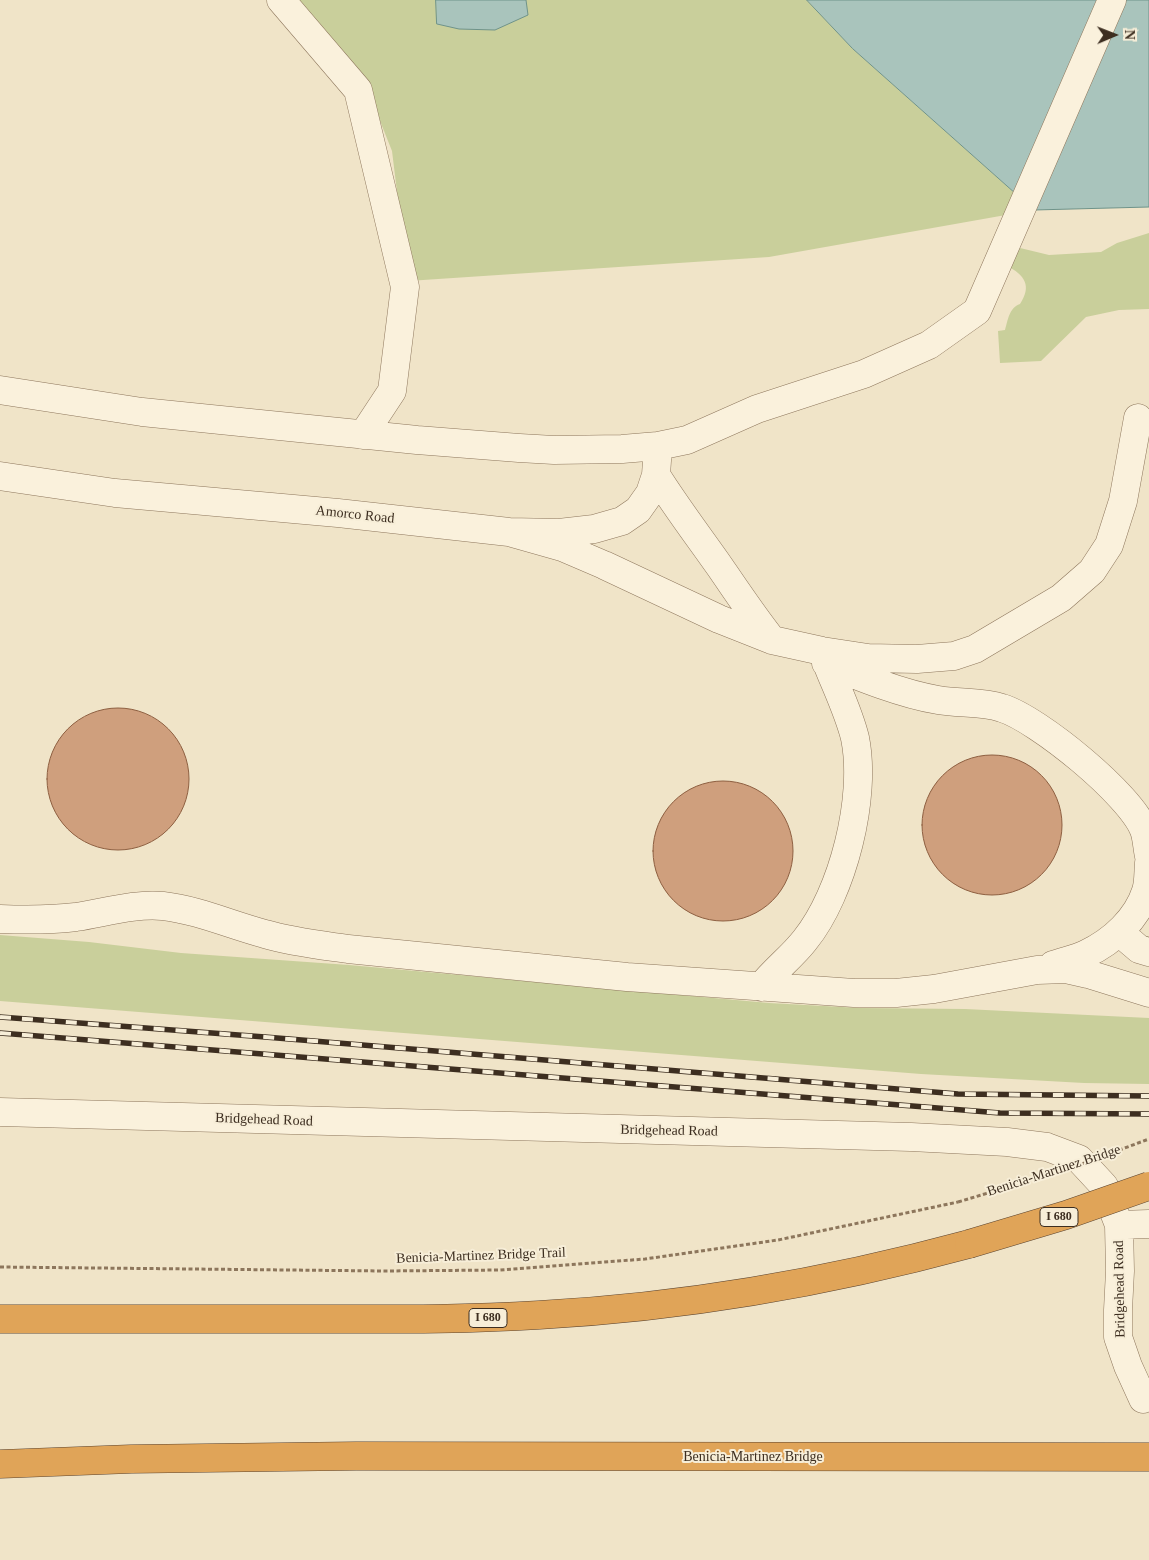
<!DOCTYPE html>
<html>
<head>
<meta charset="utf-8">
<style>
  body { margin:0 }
  #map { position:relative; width:1149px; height:1560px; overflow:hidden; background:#f0e4c8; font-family:Georgia,serif }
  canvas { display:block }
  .north { position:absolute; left:1089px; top:10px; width:50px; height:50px; -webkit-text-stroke:4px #f7eed8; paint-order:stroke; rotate:89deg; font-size:14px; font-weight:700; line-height:20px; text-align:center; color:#3d2e20 }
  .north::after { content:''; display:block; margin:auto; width:18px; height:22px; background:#3d2e20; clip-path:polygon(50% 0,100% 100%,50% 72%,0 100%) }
</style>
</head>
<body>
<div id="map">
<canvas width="1149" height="1560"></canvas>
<div class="north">N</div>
</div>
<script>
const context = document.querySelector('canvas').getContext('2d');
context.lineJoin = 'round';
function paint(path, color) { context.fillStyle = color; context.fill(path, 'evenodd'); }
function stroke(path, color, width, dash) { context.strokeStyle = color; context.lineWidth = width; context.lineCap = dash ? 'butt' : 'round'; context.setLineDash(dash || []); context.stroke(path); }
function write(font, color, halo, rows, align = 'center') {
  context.font = font + ' Georgia,serif'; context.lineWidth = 4; context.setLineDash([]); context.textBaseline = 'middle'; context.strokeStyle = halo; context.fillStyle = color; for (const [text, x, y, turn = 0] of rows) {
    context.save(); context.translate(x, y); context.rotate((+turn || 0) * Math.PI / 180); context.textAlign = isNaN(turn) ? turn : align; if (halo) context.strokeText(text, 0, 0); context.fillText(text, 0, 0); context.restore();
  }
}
const green = new Path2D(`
  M297,0H807L853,49L1034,210L769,257L408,281L392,151L361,73Z
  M1149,233V309L1119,310L1086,317L1041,361L1000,363L998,331L1005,330C1008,320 1009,308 1020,304C1032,286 1025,275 1007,266L1016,247L1049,255L1101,252L1117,243Z
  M0,935L89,942L181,953L349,965L769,1003L860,1008L965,1009L1149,1018V1084L1084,1083L921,1074L0,1001Z`);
const water = new Path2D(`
  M436,0H526L528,15L495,30L459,29L437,24Z
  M807,0H1149V207L1034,210L853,49Z`);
const building = new Path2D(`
  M47 779a71 71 0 1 1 142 0a71 71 0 1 1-142 0Z
  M922 825a70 70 0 1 1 140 0a70 70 0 1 1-140 0Z
  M653 851a70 70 0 1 1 140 0a70 70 0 1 1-140 0Z`);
const path = new Path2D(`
  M0,1267L385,1271L500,1270L645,1259L778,1240L958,1202`);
const minor = new Path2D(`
  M281,0L358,90L405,287L392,391L363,435
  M0,390L142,412L417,440L519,448L554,450L622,449L658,446L687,440L757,409L864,374L929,345L977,311L1112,0
  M656,475C676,507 699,537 720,567C737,592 753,616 772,640
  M0,476L115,493L338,513L509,532L559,533L594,529L622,521L638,510L650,493L656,475L658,446
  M509,532L562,547L604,565L719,619L772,640L822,651L868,658L917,659L954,656L975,649L1061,598L1092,571L1109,545L1123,501L1138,418
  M826,663C860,677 902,694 938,700C959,704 981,701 1002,708C1038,719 1131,795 1144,830C1147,838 1147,848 1149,856
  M0,919C25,920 51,920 76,917C103,913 136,903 163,906C198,910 231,925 265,934C292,942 320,945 348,949L627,977L854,993H896L934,989L1037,970L1066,969L1088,974L1149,993
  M1119,932L1139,949L1149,952
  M1053,965C1064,961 1076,959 1086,954C1113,941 1137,919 1146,891C1149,882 1148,872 1149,863
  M761,987C774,970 792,957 805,940C843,893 867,797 855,738C848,709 833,681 823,653
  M0,1112L911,1137L1007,1142L1047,1147L1079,1159L1104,1186L1119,1225L1120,1271L1118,1310V1337L1128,1366L1143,1399
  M1119,1225L1149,1224`);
const highway = new Path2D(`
  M0,1319C101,1319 203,1319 304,1319C382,1319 461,1320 539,1315C684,1307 829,1282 969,1244
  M0,1464L131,1459L356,1456L1149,1457`);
const rail = new Path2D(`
  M0,1017L265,1037L958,1094L1149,1096
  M0,1033L1000,1113L1149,1114`);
const pathBridge = new Path2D(`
  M958,1202L1068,1169L1149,1139`);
const highwayBridge = new Path2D(`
  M969,1244L1066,1215L1149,1186`);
const shields = [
  [1059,1217,38],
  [488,1318,38]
];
const shieldNames = [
  ["I 680",1059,1217],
  ["I 680",488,1318]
];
const streetNames = [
  ["Amorco Road",355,515,6],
  ["Bridgehead Road",264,1120,2],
  ["Bridgehead Road",669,1131,1],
  ["Benicia-Martinez Bridge",1054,1171,-18],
  ["Benicia-Martinez Bridge Trail",481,1256,-2],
  ["Bridgehead Road",1120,1289,-91],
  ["Benicia-Martinez Bridge",753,1457]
];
paint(green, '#c9cf9b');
paint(water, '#a9c4bc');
stroke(water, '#6f938a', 1);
paint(building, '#cf9f7d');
stroke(building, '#8d5f41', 1);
stroke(minor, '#8d765c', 29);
stroke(highway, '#5b4430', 29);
stroke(path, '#8d765c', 3, [4, 2.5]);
stroke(minor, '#faf1dc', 28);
stroke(highway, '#e0a458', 28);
stroke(rail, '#3d2e20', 5.5);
stroke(rail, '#f7eed8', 4, [11]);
stroke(highwayBridge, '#5b4430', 29, []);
stroke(pathBridge, '#8d765c', 3, [4, 2.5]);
stroke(highwayBridge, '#e0a458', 28);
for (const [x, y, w] of shields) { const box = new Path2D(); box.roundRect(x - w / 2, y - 9.5, w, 19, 4); context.fillStyle = '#f7eed8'; context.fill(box); stroke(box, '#3d2e20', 1); }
write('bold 12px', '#3d2e20', null, shieldNames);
write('14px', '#3d2e20', '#f7eed8', streetNames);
</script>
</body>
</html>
